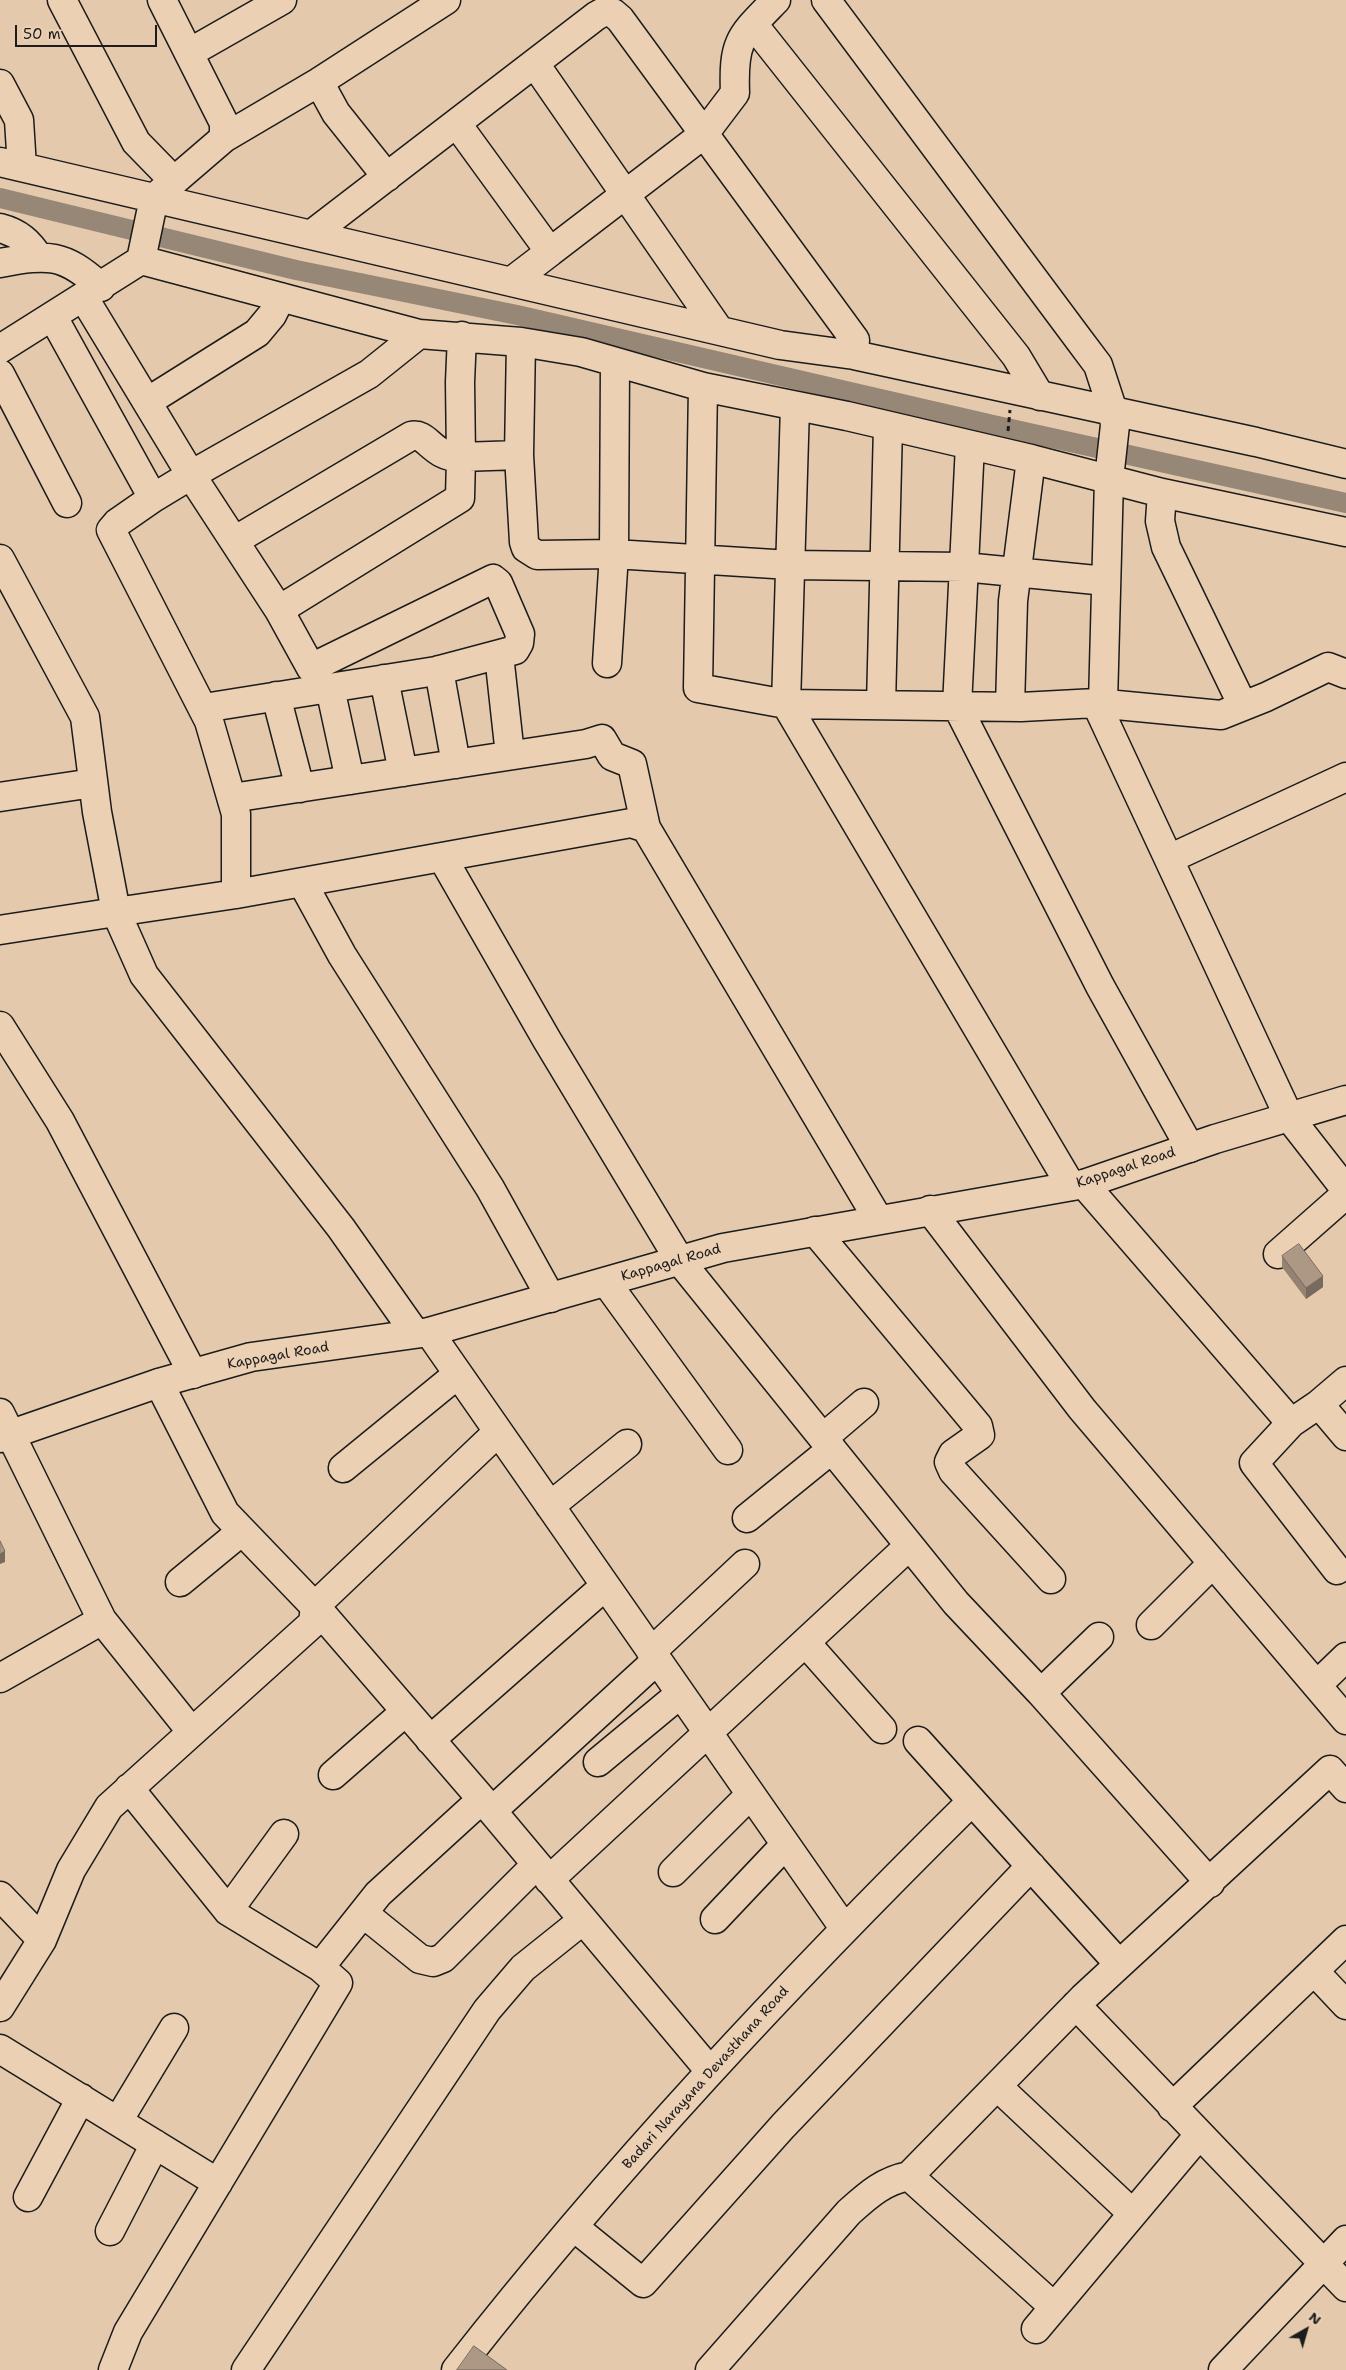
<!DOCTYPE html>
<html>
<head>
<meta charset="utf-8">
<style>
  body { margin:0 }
  #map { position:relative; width:1346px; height:2370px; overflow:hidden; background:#e4c9ad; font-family:"Shantell Sans",sans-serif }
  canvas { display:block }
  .north { position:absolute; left:1281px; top:2305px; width:50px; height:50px; -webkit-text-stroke:4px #ecd0b3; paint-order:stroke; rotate:38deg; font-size:14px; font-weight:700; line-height:20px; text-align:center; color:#1c1c1c }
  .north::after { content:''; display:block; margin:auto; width:18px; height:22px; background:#1c1c1c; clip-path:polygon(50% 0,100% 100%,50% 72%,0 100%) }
  .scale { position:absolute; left:15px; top:25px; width:142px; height:22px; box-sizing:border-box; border:2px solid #1c1c1c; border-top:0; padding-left:6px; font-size:15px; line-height:18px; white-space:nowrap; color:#1c1c1c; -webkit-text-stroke:4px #ecd0b3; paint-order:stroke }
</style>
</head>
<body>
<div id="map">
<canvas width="1346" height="2370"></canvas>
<div class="north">N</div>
<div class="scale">50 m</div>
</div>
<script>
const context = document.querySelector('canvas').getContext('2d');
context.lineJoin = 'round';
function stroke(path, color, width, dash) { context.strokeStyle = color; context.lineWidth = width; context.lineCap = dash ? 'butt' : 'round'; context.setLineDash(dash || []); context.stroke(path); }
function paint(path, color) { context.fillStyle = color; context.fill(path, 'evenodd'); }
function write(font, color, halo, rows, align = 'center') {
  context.font = font + ' "Shantell Sans",sans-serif'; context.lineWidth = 4.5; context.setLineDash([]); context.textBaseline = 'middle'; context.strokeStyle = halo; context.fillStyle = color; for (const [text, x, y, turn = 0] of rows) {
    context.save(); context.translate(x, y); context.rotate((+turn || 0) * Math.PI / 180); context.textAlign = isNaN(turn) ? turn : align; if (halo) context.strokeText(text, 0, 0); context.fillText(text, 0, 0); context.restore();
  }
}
const canal = new Path2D(`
  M0,198L296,270L517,315L993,425L1346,503`);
const path = new Path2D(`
  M1008,431L1010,410`);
const minor = new Path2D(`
  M162,0L224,123V138L174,181
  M826,0L1080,341L1098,365L1113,411L1115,425L1109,479L1103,703
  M753,24L1016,356L1040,396
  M189,53L282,0
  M535,64L719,330
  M319,82L336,113L387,177
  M0,84L19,120L22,167
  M457,124L550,252L512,281
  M224,138L319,82L446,0
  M0,162L780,345L854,355L1256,442L1346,464
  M0,228C19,233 29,242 39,258
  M312,234L596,16L605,11L613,13L620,19L855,340L854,355
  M550,252L704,134L735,93C733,40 740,37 776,0
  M141,260L419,334L521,342L581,352L703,387L847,416L1031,459L1162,493L1346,532
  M0,263C49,254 63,253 101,287
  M84,298L191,475L369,374L419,334
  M53,317L153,498L117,523L111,530L209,721L236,814V894L116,912L144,975L341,1228L415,1333
  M462,336L460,382L461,457L519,455
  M521,342L519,455L524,542L526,548L537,555L614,554L790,565L964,567L1106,581
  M0,349L141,260L154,198L174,181L136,142L62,0
  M0,374L67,503
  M703,387L698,688L786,704L1021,707L1096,703L1221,715L1266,697L1328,667L1346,674
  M147,402L257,333L272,315L281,297
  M795,406L786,704L1071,1186
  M970,445L957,706L1100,986L1190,1148
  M1162,493L1160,521L1166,547L1243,706
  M153,498L191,475L279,610L460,498L461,457C432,458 428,432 411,436L234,541
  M0,559L85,717L97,812L116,912L0,930
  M499,655L510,755
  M607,663L614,554L615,362
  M439,670L456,764
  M384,679L403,772
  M330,688L350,780
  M276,696L300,788
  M1096,703L1289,1117L1346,1190
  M881,705L888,426
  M1010,707L1013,601L1031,459
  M204,708L436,671L515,650L519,643L520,634L498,583L493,579L311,668L279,610
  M0,797L93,783
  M232,798L586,744L602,739L612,756L632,764L646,828
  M442,857L547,1040L680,1261L956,1603L1041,1693L1210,1883
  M1169,859L1346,777
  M302,882L342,955L490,1188L551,1298
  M236,894L631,823L646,828L878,1219
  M0,1026L60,1121L193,1374
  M1084,1184L1291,1423L1254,1463L1337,1570
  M930,1210L1082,1409L1346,1720
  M815,1231L978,1426L980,1435L953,1454L949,1462L953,1471L1051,1579
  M1278,1254L1346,1194
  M606,1282L728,1450
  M429,1332L844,1928
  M159,1383L225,1513L322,1614L492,1811L710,2071
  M1319,1404L1346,1381
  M0,1413L102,1620L191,1731
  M1291,1423L1319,1404L1346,1436
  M823,1438L864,1403
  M343,1468L458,1374
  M550,1506L627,1444
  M747,1518L832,1449
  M180,1582L242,1531
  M1151,1625L1213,1563
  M806,1643L882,1729
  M651,1652L745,1564
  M0,1678L102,1620
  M1317,1685L1346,1657
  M1041,1693L1099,1637
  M430,1740L605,1586
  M918,1741L1119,1964
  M598,1762L680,1694
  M333,1775L405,1712
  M129,1788L228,1911L320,1967
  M492,1811L657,1660
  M673,1872L750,1795
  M549,1880L909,1546
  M0,1896L42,1940
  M228,1911L284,1834
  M363,1913L420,1959L433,1962L443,1958L536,1865
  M715,1919L785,1845
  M1314,1971L1346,2005
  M1076,2005L1346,2287
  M0,2007L42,1940L71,1870L109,1807L313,1623L315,1606L498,1432
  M0,2049L218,2183
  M998,2087L1132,2213
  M1172,2107L1346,1940
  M118,2121L174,2028
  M909,2176L1054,2307
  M28,2197L81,2098
  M574,2227L643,2283L783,2126L1031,1866
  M110,2231L155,2144
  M1036,2329L1199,2135
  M113,2370L128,2332L338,1983L320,1967L378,1894L481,1800
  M246,2370L487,2010L523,1968L583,1920
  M456,2370C614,2168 790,1981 972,1801
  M710,2370L849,2212C868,2195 883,2181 909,2176L1083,1998L1330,1770L1346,1788
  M1223,2370L1346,2240`);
const major = new Path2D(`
  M0,1438L159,1383L251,1357L429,1332L723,1248L1084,1184L1215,1139L1346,1100`);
const wall = new Path2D(`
  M1282,1256L1323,1287L1306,1299L1282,1267Z`);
const shadedWall = new Path2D(`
  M1323,1276V1287L1306,1299V1288Z
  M5,1551V1562L0,1564V1554Z`);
const building = new Path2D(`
  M1299,1244L1323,1276L1306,1288L1282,1256Z
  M0,1541L5,1551L0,1554Z
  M474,2346L507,2370H457Z`);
const streetNames = [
  ["Kappagal Road",1126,1168,-18],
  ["Kappagal Road",671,1263,-16],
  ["Kappagal Road",278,1356,-10],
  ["Badari Narayana Devasthana Road",706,2078,-48]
];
stroke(canal, '#978776', 20);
stroke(minor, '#1c1c1c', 31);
stroke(major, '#1c1c1c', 31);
stroke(path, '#1c1c1c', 3, [5, 4]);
stroke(minor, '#ecd0b3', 28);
stroke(major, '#ecd0b3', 28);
paint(wall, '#948372');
paint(shadedWall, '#786a5d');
paint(building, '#ac9885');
stroke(building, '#786a5d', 1);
write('14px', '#1c1c1c', '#ecd0b3', streetNames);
</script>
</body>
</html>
